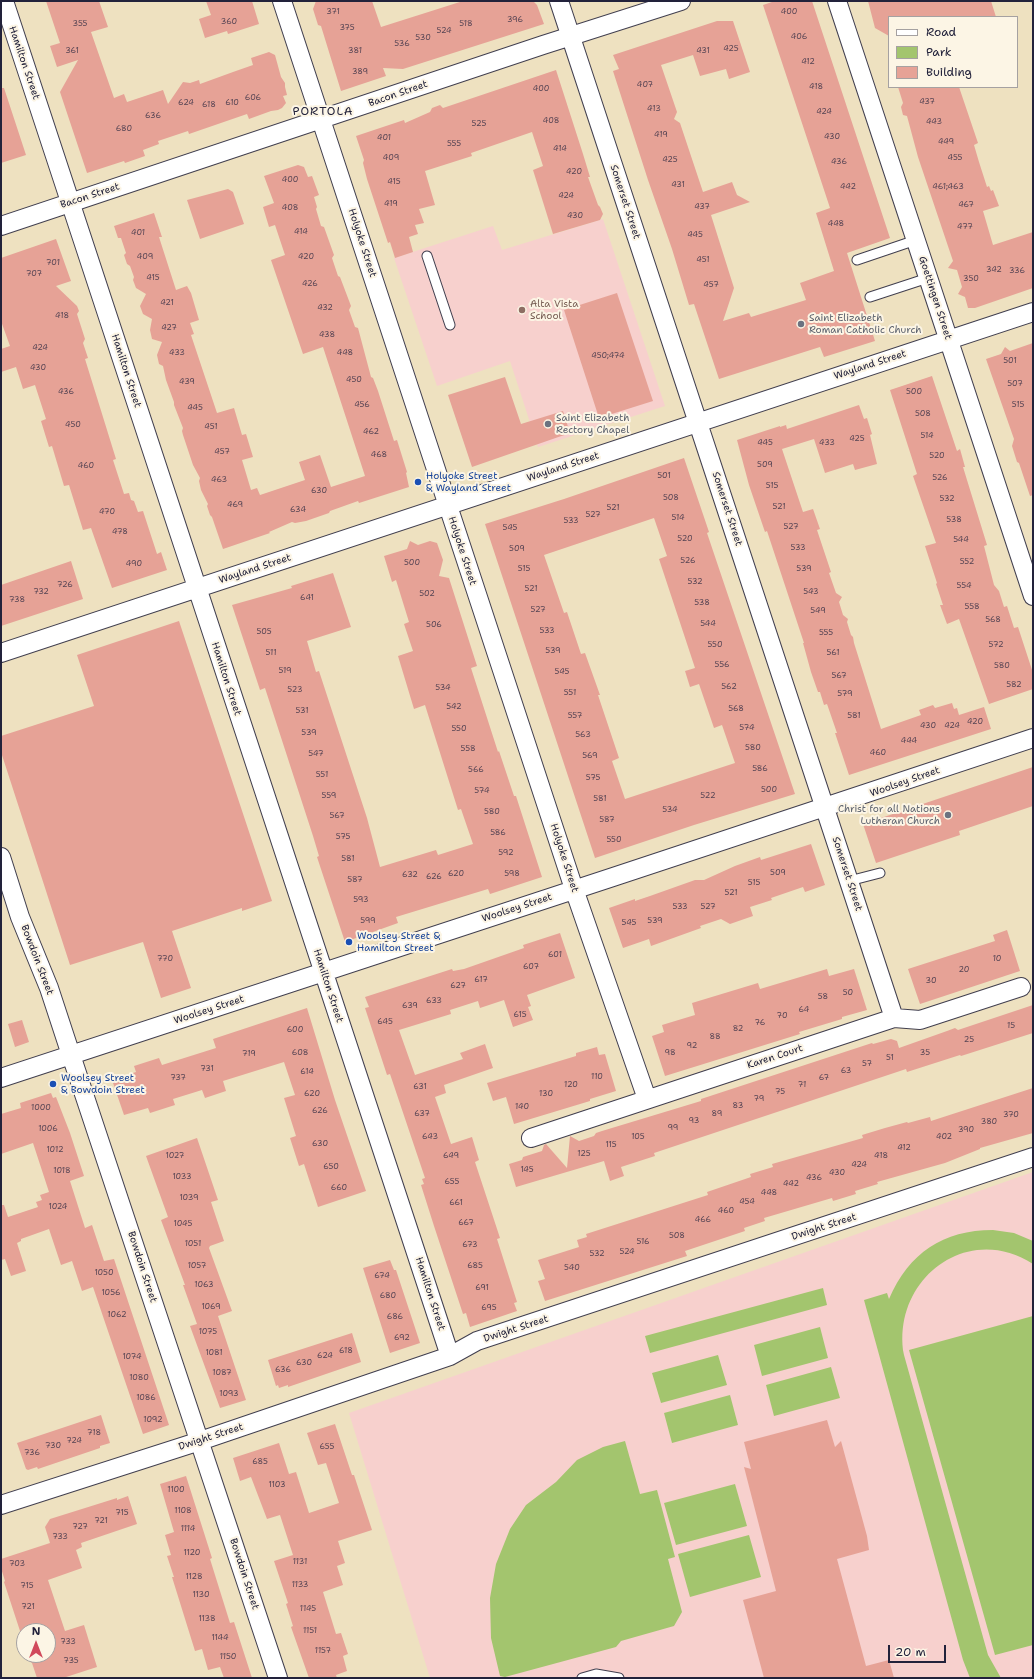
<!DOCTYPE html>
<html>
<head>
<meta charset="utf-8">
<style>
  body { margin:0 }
  #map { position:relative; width:1034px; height:1679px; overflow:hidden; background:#eee1c0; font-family:"Shantell Sans",sans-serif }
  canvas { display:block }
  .frame { position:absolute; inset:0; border:2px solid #22223b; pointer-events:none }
  .legend { position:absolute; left:888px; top:16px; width:130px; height:72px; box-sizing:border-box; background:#fcf5e5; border:1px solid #a5a1a1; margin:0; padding:5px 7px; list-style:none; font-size:12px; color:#22223b }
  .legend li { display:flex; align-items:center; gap:8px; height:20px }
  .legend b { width:20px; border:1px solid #a5a1a1 }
  .north { position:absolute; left:16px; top:1623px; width:40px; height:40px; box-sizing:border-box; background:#fcf5e5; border:1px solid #a5a1a1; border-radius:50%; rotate:0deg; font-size:11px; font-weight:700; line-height:16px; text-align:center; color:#22223b }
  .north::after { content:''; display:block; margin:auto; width:14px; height:18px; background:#d1495b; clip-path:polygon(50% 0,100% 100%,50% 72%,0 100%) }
  .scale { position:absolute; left:888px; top:1645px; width:58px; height:18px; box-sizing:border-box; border:2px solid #22223b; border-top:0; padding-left:5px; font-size:12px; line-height:14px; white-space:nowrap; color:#22223b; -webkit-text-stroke:3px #fcf5e5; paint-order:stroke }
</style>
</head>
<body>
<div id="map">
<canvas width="1034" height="1679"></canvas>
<div class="frame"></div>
<ul class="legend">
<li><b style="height:5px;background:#fff"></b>Road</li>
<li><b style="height:11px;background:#a3c56e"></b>Park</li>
<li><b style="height:11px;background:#e6a296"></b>Building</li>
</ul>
<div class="north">N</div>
<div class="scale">20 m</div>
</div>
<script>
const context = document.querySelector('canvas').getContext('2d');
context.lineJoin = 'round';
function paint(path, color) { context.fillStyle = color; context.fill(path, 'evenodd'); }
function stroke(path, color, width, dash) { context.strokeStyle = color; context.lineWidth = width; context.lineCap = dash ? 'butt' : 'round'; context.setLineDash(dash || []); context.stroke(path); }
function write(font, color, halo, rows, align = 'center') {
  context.font = font + ' "Shantell Sans",sans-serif'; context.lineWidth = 4; context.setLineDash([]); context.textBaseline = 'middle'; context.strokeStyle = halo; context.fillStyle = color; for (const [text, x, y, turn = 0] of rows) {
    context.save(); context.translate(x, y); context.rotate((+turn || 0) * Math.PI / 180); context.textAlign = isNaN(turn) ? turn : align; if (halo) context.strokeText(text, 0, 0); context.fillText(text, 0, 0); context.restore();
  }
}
const built = new Path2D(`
  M603,219L665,406L538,447L510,361L437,386L394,258L493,226L502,250Z
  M1033,1172V1678H430L349,1413Z`);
const green = new Path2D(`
  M993,1230L1014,1233L1033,1241V1264C967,1221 891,1280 904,1355L988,1655L1001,1678H970L963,1660L864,1300L887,1293L889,1299C909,1253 943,1230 993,1230Z
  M823,1288L827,1305L650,1353L645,1336Z
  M1033,1316V1645L995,1655L909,1350Z
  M820,1327L828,1358L762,1376L754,1345Z
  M718,1355L727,1385L661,1403L652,1373Z
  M831,1367L840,1398L774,1416L766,1385Z
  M730,1395L738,1425L672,1443L664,1413Z
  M625,1441L640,1494L657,1490L675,1557L668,1559L682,1612L674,1626L621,1641L616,1647L505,1677L500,1676L491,1638L490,1598L496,1564L510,1529L526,1505L556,1482L577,1460L603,1447Z
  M735,1484L747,1526L676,1545L664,1503Z
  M749,1535L761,1577L690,1597L678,1554Z`);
const building = new Path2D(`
  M46,1H99L108,27L91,32L114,98L124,94L127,102L163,90L168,104L183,82L190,83L199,80L200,84L233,72L253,65L251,58L269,52L275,55L281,77L285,83V87L287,95L283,96L286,103L282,108L278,110L271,111L249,119L247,114L189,134L188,131L158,141L159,144L143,150L145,156L125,163L124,161L87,173L60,92L78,60L57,67L50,46L60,43Z
  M206,1H252L259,24L228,34L227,31L205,38L199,19L211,15Z
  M316,1H372L381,27L463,1H533L537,5L544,24L403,69L383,68L386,76L341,91L321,26L318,25L313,9Z
  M775,1H812L890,238L847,253L875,341L824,357L820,347L719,379L694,304L689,305L672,249L648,180L613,71L619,69L613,55L717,21H733L750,72L729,79L726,69L700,76L693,55L661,65L677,112L674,119L680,123L703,192L732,182L737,195L750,202L711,215L734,288L723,321L749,313L751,317L806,300L800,283L834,271L816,213L830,208L763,5Z
  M868,1H991L996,17H889V36L875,28Z
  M556,70L583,154L590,177H588L598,205L600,207L603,214L600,220L553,234L533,170L543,166L532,132L471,153L472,156L425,171L435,205L419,209L424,223L415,225L418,234L409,237L413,252L395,258L390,242L388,243L367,179L363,163L364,160L356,136L404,120L405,123L430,112L432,108L440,105L443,108Z
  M898,87H959L978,143L974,145L979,162L987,187L989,186L991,191L993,190L999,206L983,211L993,245L1033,232V288L975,308H968L965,297L958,294L962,287L957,270L948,268L953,261L918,157L907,116L903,115L901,107L903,103Z
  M1,88H4L26,155L1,163Z
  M298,165L304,167L308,177L312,176L319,195L314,197L317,207L316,209L321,226L324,227L334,255L332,258L338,276L340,277L351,306L349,310L355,327L358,328L371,377L373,378L378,391L394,441L397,440L407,472L406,473L409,487L359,503L358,501L330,511L329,513L306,521L295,523L292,522L269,532L270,533L223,549L212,517L210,515L207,506L208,504L201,490L199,481L200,478L193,465L183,435L182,431L183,428L174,405V402L166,380L163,366L159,364L157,355L162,342L152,339L150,330L152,319L143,314L140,306L146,294L136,288L133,280L134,277L130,266L127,264L124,255L126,253L121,238H118L114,226L154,213L162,237H159L176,290L187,286L191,293L199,320L190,323L194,334L191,335L217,413L234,408L242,435L246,434L253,457L242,460L251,490L257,488L260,495L305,480L299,462L320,455L331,487L365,476L323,347L303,354L271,260L285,255L275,225L269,227L263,207L274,203L264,176Z
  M228,189L233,192L244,224L200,239L187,200Z
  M56,239L71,281L56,286L77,306L79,311L77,314L85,339L83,343L88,358L85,359L116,459L113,460L124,494L129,493L131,500L134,501L138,512L143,511L157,554L161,552L167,570L112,588L91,528L83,530L69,485L64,486L52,446L49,447L41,421L46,419L35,385L23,389L16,367L1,372V349L10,346L1,321V258Z
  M617,293L653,401L599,418L564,310Z
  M1033,343V495L1030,496L1019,463L1017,462L1012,446L1014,439L986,359L1001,354L1005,347L1010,351Z
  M932,376L957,451L960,449L965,467H963L987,545L984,546L994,585L999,591L1004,607L1007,606L1014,628L1018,627L1033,673V689L989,704L959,619L947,624L940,605H943L936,584L937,583L925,546L936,543L913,476L917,474L890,390Z
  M505,377L521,424L563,411L570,433L472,467L448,395Z
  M859,405L864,419L867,418L872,434L870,435L877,464L855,470L853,464L825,473L814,439L782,449L803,512L813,509L820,529L817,530L831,572L829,573L836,593L842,597L839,602L843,615L848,619L847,622L851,635L853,637L854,643L881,729L921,715L919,710L933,705L935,708L952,703L954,709L957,708L959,715L984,707L991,729L849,775L835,733H837L827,704L824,705L820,692H818L811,672L803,643H804L767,531L765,532L749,485L737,440L780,426V427L786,425L787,429Z
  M684,458L709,532L707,533L795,794L694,825L595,858L485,524L564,499ZM654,518L667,556L659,559L695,668L685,671L690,687L699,684L714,728L722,725L735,763L625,799L612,761L619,758L598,695H600L585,653L581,654L567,612L564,613L544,555Z
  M410,541L418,545L430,541L437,543L443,560L439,576L449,578L477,666L471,668L498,752L499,751L514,796H516L542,877L490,894L488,889L396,917L398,923L345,942L317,857L319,856L313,836L265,688L260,690L232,605L292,588L291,586L333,573L351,627L307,641L316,672L319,671L367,818L380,867L436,850L438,855L473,844L461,809L458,810L425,705L414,709L398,656L413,651L404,624L409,622L396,580L392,582L384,556L407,549Z
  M71,561L83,599L1,626V585Z
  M179,621L272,901L242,911V908L172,931L191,988L161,998L143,942L70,965L1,752V736L94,706L77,655Z
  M1033,767V806L959,831L960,835L876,863L863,824Z
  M811,844L825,885L805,892L803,887L771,898L772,900L750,907L753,916L730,924L721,919L700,926L701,928L651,946L649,939L623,948L609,908L635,899V901L650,896L695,880H704L735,866L760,857L761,860Z
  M1007,930L1020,971L920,1004L908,969L995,941L993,935Z
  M560,933L575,978L527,995L531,1006L528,1007L533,1020L513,1027L504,1000L480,1008L478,1001L450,1010L451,1014L399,1030L415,1075L463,1059L460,1053L485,1044L493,1068L444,1085L446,1093L435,1097L451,1144L472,1137L479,1160L475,1162L500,1238L497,1239L517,1302L514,1303L517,1311L470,1327L466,1313L463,1314L434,1226L421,1185L424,1184L422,1179L425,1178L390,1074L387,1075L365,1008L369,1007L365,997L452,969L453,971L464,969L524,948L523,945Z
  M827,969L829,976L854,969L867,1010L842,1017V1019L799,1032L800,1034L665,1076L652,1036L664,1032L662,1025L695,1015L692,1003L758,983L760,989Z
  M1033,1005V1033L961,1056L960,1055L907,1072L906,1069L654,1153L655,1156L621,1167L624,1176L610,1181L604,1161L516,1187L509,1164L522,1160L523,1157L542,1151L544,1145L546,1144L567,1168L570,1136L579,1141L594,1136L596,1133L602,1131L701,1101V1099L872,1043L873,1044L891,1039L897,1041L899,1048L947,1031L955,1028L958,1030Z
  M307,1008L335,1100L366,1191L318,1207L304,1164L299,1166L290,1138L296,1136L284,1098L295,1095L284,1062L223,1081L226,1091L205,1098L202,1090L173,1099L175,1105L150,1113L148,1108L124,1115L112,1080L136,1072L134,1066L159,1058L162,1065L216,1048L213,1039Z
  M22,1020L29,1042L15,1047L8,1024Z
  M597,1047L599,1055L605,1054L616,1091L590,1099V1101L514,1124L506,1097L493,1101L487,1083L576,1056V1053Z
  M1033,1088V1133L980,1148V1149L945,1163L877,1182L878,1184L855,1191L856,1194L833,1201L832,1198L764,1218L765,1221L744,1228L745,1231L685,1251L687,1256L545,1301L538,1281L545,1279L538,1260L579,1247L577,1240L587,1237L586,1234L708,1195L707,1192L751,1177L750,1174L773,1167L772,1164L863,1138L862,1135L885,1128L907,1122L908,1123L930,1117L931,1121Z
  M51,1093L53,1098L56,1097L70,1133L84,1176L70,1181L85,1228L92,1225L104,1261L114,1259L169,1425L143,1434L93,1287L82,1291L72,1261L61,1265L49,1229L21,1239V1241L17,1243L26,1271L11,1276L5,1259L1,1260V1205H4L8,1217L38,1207L36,1202L42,1200L40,1195L49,1192L33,1143L1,1154V1114L21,1108L20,1103Z
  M197,1138L218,1200L211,1202L224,1241L210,1246L209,1248L232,1311L218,1316L246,1400L220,1408L190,1326L197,1324L183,1285H185L161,1220L168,1217L146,1156Z
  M390,1260L394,1270H396L420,1343L390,1353L363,1268Z
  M352,1333L361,1362L288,1387V1385L279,1388L278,1385L276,1386L268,1360Z
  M101,1415L110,1443L100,1446V1448L38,1469L37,1467L28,1470L26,1469L17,1443Z
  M827,1420L835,1447L841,1441L867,1536L869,1550L837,1559L866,1666L889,1660L894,1678H764L743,1600L776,1591L744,1467L751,1469L744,1442Z
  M335,1424L352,1475H354L372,1530L338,1541L345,1563L337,1566L343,1585L323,1592L336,1634L341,1633L348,1654L343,1656L347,1671L336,1675L337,1678H309L291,1627L293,1626L286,1604L288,1603L274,1561L293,1555L280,1515L267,1519L251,1477L240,1481L233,1458L279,1443L289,1474L296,1472L309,1513L339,1503L326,1463L318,1465L307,1433Z
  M186,1476L212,1558L210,1559L230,1623L234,1622L252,1678H224L220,1667L208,1670L202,1649L195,1651L172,1577H174L167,1556L171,1555L165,1535L174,1532L160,1484Z
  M128,1496L137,1524L81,1543L82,1547L76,1550L82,1568L48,1580L65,1631L84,1625L97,1667L63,1678H37L32,1663L29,1660L30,1655H48V1631H24V1638L23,1634H21L4,1582L5,1581L1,1568V1559L50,1543L45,1527L50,1519L117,1498V1500Z`);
const lane = new Path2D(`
  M427,256L450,325
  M857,260L916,240
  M870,297L928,278
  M849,881L880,873
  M582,1678L596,1674L619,1678`);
const street = new Path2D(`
  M4,1L450,1356
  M282,1L574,889L647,1099
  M559,1L894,1018
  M837,1L1033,596
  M1,226L543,45L681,1
  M1,653L1033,312
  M1,857L20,917L49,988L71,1055L278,1678
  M1,1078C344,963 690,854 1033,738
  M531,1138L894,1018L920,1020L1021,987
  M1,1505L200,1441L450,1356L477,1341L1033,1157`);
const markers = [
  [522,310,4,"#8d6e63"],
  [801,324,4,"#6b7280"],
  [548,424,4,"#6b7280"],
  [418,482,4,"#1a4fb4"],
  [948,815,4,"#6b7280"],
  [349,942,4,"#1a4fb4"],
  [53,1084,4,"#1a4fb4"]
];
const numberNames = [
  ["371",333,12],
  ["400",789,12],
  ["396",515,20],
  ["360",229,22],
  ["355",80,24],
  ["518",466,24],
  ["375",347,28],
  ["524",444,31],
  ["406",799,37],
  ["530",423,38],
  ["536",402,44],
  ["425",731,49],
  ["361",72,51],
  ["381",355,51],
  ["431",703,51],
  ["412",808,62],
  ["389",360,72],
  ["407",645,85],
  ["418",816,87],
  ["400",541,89],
  ["606",253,98],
  ["437",927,102],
  ["624",186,103],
  ["610",232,103],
  ["618",209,105],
  ["413",654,109],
  ["424",824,112],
  ["636",153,116],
  ["408",551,121],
  ["443",934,122],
  ["525",479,124],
  ["680",124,129],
  ["419",661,135],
  ["430",832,137],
  ["401",384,138],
  ["449",946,142],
  ["555",454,144],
  ["414",560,149],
  ["409",391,158],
  ["455",955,158],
  ["425",670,160],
  ["436",839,162],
  ["420",574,172],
  ["400",290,180],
  ["415",394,182],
  ["431",678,185],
  ["442",848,187],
  ["461;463",948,187],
  ["424",566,196],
  ["419",391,204],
  ["467",966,205],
  ["437",702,207],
  ["408",290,208],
  ["430",575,216],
  ["448",836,224],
  ["477",965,227],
  ["414",301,232],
  ["401",138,233],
  ["445",695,235],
  ["409",145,257],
  ["420",306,257],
  ["451",703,260],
  ["701",53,263],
  ["342",994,270],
  ["336",1017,271],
  ["707",34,274],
  ["415",153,278],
  ["350",971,279],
  ["426",310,284],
  ["457",711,285],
  ["421",167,303],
  ["432",325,308],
  ["418",62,316],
  ["427",169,328],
  ["438",327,335],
  ["424",40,348],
  ["433",177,353],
  ["448",345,353],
  ["450;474",608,356],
  ["501",1010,361],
  ["430",38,368],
  ["450",354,380],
  ["439",187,382],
  ["507",1015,384],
  ["436",66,392],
  ["500",914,392],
  ["456",362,405],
  ["515",1018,405],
  ["445",195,408],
  ["508",923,414],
  ["450",73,425],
  ["451",211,427],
  ["462",371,432],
  ["514",927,436],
  ["425",857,439],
  ["445",765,443],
  ["433",827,443],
  ["457",222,452],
  ["468",379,455],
  ["520",937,456],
  ["509",765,465],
  ["460",86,466],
  ["501",664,476],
  ["526",940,478],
  ["463",219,480],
  ["515",772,486],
  ["630",319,491],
  ["508",671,498],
  ["532",947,499],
  ["469",235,505],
  ["521",779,507],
  ["521",613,508],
  ["634",298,510],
  ["470",107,512],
  ["527",593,515],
  ["514",678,518],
  ["538",954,520],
  ["533",571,521],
  ["527",791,527],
  ["545",510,528],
  ["478",120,532],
  ["520",685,539],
  ["544",961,540],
  ["533",798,548],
  ["509",517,549],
  ["526",688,561],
  ["552",967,562],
  ["500",412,563],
  ["490",134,564],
  ["515",524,569],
  ["539",804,569],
  ["532",695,582],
  ["726",65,585],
  ["554",964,586],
  ["521",531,589],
  ["732",41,592],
  ["543",811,592],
  ["502",427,594],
  ["641",307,598],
  ["738",17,600],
  ["538",702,603],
  ["558",972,607],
  ["527",538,610],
  ["549",818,611],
  ["568",993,620],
  ["544",708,624],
  ["506",434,625],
  ["533",547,631],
  ["505",264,632],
  ["555",826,633],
  ["550",715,645],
  ["572",996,645],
  ["539",553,651],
  ["511",271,653],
  ["561",833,653],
  ["556",722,665],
  ["580",1002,666],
  ["519",285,671],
  ["545",562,672],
  ["567",839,676],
  ["582",1014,685],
  ["562",729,687],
  ["534",443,688],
  ["523",295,690],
  ["551",570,693],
  ["579",845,694],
  ["542",454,707],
  ["568",736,709],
  ["531",302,711],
  ["557",575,716],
  ["581",854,716],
  ["420",975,722],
  ["430",928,726],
  ["424",952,726],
  ["574",747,728],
  ["550",459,729],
  ["539",309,733],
  ["563",583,735],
  ["444",909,741],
  ["580",753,748],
  ["558",468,749],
  ["460",878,753],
  ["547",316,754],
  ["569",590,756],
  ["586",760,769],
  ["566",476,770],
  ["551",322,775],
  ["575",593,778],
  ["500",769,790],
  ["574",482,791],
  ["559",329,796],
  ["522",708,796],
  ["581",600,799],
  ["534",670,810],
  ["580",492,812],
  ["567",337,816],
  ["587",607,820],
  ["586",498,833],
  ["575",343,837],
  ["550",614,840],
  ["592",506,853],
  ["581",348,859],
  ["509",778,873],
  ["620",456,874],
  ["598",512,874],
  ["632",410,875],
  ["626",434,877],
  ["587",355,880],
  ["515",754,883],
  ["521",731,893],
  ["593",361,900],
  ["533",680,907],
  ["527",708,907],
  ["599",368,921],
  ["539",655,921],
  ["545",629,923],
  ["601",555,955],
  ["770",165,959],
  ["10",997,959],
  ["607",531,967],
  ["20",964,970],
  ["617",481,980],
  ["30",931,981],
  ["627",458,986],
  ["50",848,993],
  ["58",823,997],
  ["633",434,1001],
  ["639",410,1006],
  ["64",804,1010],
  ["615",520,1015],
  ["70",782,1016],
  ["645",385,1022],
  ["76",760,1023],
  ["15",1011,1026],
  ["82",738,1029],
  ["600",295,1030],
  ["88",715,1037],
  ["25",969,1040],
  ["92",692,1046],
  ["608",300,1053],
  ["98",670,1053],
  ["35",925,1053],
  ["719",249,1054],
  ["51",890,1058],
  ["57",867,1064],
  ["731",207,1069],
  ["63",846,1071],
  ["614",307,1072],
  ["110",597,1077],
  ["737",178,1078],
  ["67",824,1078],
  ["120",571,1085],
  ["71",802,1085],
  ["631",420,1087],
  ["75",780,1092],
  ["620",312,1094],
  ["130",546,1094],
  ["79",759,1099],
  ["83",738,1106],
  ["140",522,1107],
  ["1000",41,1108],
  ["626",320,1111],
  ["637",422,1114],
  ["89",717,1114],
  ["370",1011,1115],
  ["93",694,1121],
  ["380",989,1122],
  ["99",673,1128],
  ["1006",48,1129],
  ["390",966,1130],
  ["643",430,1137],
  ["105",638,1137],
  ["402",944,1137],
  ["630",320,1144],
  ["115",611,1145],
  ["412",904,1148],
  ["1012",55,1150],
  ["125",584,1154],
  ["1027",175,1156],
  ["649",451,1156],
  ["418",881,1156],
  ["424",859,1165],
  ["650",331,1167],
  ["145",527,1170],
  ["1018",62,1171],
  ["430",837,1173],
  ["1033",182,1177],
  ["436",814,1178],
  ["655",452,1182],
  ["442",791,1184],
  ["660",339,1188],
  ["448",769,1193],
  ["1039",189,1198],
  ["454",747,1202],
  ["661",456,1203],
  ["1024",58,1207],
  ["460",726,1211],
  ["466",703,1220],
  ["667",466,1223],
  ["1045",183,1224],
  ["508",677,1236],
  ["516",643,1242],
  ["1051",193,1244],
  ["673",470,1245],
  ["524",627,1252],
  ["532",597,1254],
  ["1057",197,1266],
  ["685",475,1266],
  ["540",572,1268],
  ["1050",104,1273],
  ["674",382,1276],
  ["1063",204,1285],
  ["691",482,1288],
  ["1056",111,1293],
  ["680",388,1296],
  ["1069",211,1307],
  ["695",489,1308],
  ["1062",117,1315],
  ["686",395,1317],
  ["1075",208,1332],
  ["692",402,1338],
  ["618",346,1351],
  ["1081",214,1353],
  ["624",325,1356],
  ["1074",132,1357],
  ["630",304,1363],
  ["636",283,1370],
  ["1087",222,1373],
  ["1080",139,1378],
  ["1093",229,1394],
  ["1086",146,1398],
  ["1092",153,1420],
  ["718",94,1433],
  ["724",74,1441],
  ["730",53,1446],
  ["655",327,1447],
  ["736",32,1453],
  ["685",260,1462],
  ["1103",277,1485],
  ["1100",176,1490],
  ["1108",183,1511],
  ["715",122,1513],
  ["721",101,1521],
  ["727",80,1527],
  ["1114",188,1529],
  ["733",60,1537],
  ["1120",192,1553],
  ["1131",300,1562],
  ["703",17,1564],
  ["1128",194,1577],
  ["1133",300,1585],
  ["715",27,1586],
  ["1130",201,1595],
  ["721",28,1607],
  ["1145",308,1609],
  ["1138",207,1619],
  ["1151",310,1631],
  ["1144",220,1638],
  ["733",68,1642],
  ["1157",323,1651],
  ["1150",228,1657],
  ["735",71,1661]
];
const streetNames = [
  ["Hamilton Street",24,63,71],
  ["Bacon Street",398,94,-19],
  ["Bacon Street",90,196,-18],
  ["Somerset Street",625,202,72],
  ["Holyoke Street",362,243,72],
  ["Goettingen Street",935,298,72],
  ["Wayland Street",870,365,-18],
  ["Hamilton Street",126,371,72],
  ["Wayland Street",563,467,-18],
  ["Somerset Street",727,509,72],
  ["Holyoke Street",462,551,72],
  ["Wayland Street",255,569,-18],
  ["Hamilton Street",226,679,72],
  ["Woolsey Street",905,782,-19],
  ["Holyoke Street",564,858,72],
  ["Somerset Street",847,874,72],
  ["Woolsey Street",517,908,-18],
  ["Bowdoin Street",37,960,69],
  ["Hamilton Street",328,986,72],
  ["Woolsey Street",209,1010,-18],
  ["Karen Court",775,1057,-18],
  ["Dwight Street",824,1227,-18],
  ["Bowdoin Street",142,1267,72],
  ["Hamilton Street",430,1294,72],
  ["Dwight Street",516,1329,-18],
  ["Dwight Street",211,1437,-18],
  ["Bowdoin Street",244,1574,72]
];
const educationNames = [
  ["Alta Vista",530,304],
  ["School",530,316]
];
const worshipNames = [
  ["Saint Elizabeth",809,318],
  ["Roman Catholic Church",809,330],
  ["Saint Elizabeth",556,418],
  ["Rectory Chapel",556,430],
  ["Christ for all Nations",940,809,"right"],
  ["Lutheran Church",940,821,"right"]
];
const transitNames = [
  ["Holyoke Street",426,476],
  ["& Wayland Street",426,488],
  ["Woolsey Street &",357,936],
  ["Hamilton Street",357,948],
  ["Woolsey Street",61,1078],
  ["& Bowdoin Street",61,1090]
];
const quarterNames = [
  ["PORTOLA",323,112]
];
paint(built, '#f7d0cd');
paint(green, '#a3c56e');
paint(building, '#e6a296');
stroke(lane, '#413f4f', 11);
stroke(street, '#413f4f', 20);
stroke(lane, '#fff', 9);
stroke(street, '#fff', 18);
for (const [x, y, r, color] of markers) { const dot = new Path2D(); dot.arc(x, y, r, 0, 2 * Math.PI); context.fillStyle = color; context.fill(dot); stroke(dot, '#fcf5e5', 1.5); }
write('8px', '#534252', null, numberNames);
write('10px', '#22223b', '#fcf5e5', streetNames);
write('10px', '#785e54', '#fcf5e5', educationNames, 'left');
write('10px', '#5b616d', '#fcf5e5', worshipNames, 'left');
write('10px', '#164399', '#fcf5e5', transitNames, 'left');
context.letterSpacing = '1px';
write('12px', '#22223b', '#fcf5e5', quarterNames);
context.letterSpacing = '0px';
</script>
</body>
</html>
